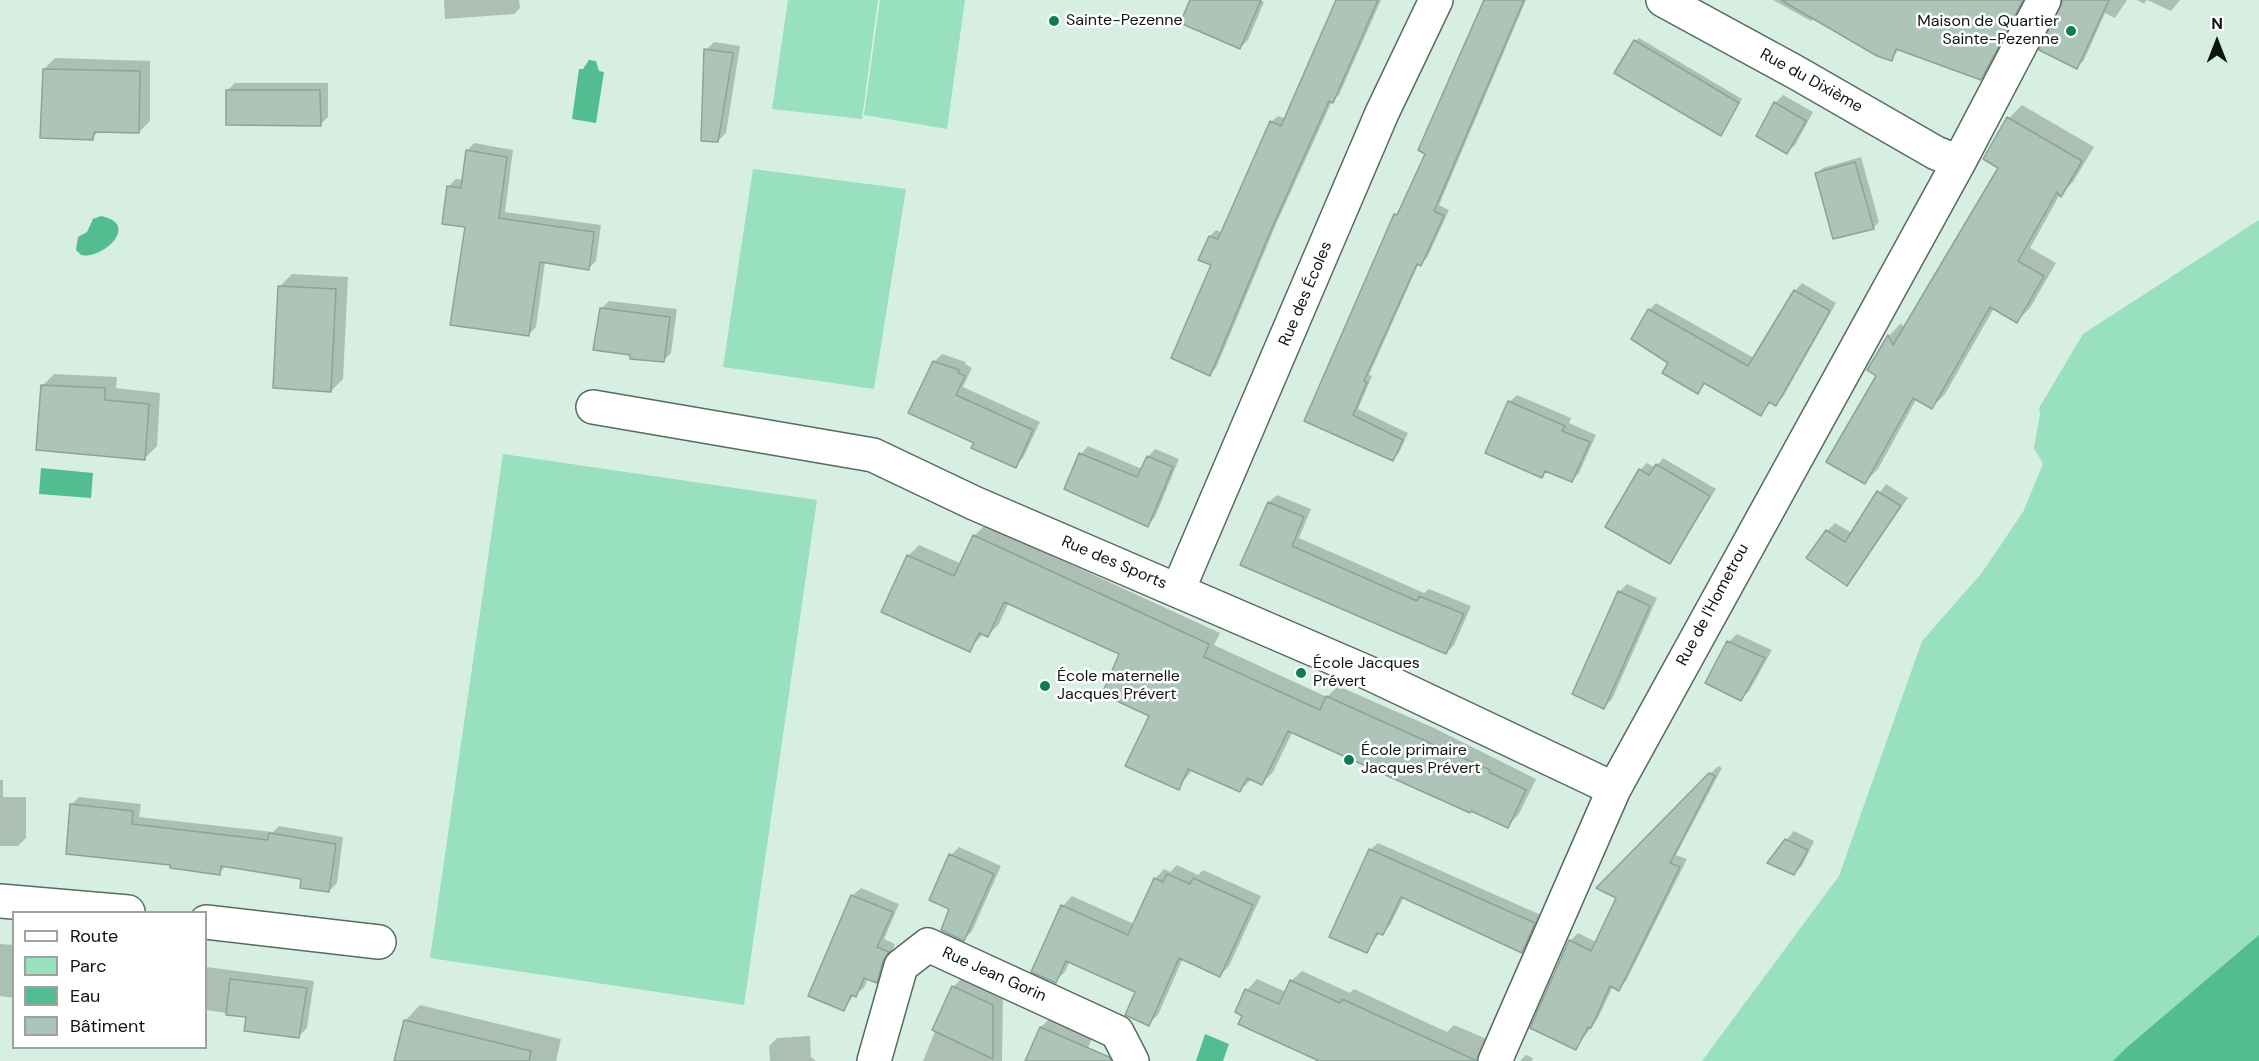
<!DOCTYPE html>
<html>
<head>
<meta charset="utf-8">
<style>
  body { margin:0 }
  #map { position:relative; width:2259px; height:1061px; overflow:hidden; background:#d7efe2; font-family:"DM Sans",sans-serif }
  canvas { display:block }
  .legend { position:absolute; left:12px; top:911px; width:195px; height:138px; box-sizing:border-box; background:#fff; border:2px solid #9ea19f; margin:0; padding:8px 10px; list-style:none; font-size:18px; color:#0c1510 }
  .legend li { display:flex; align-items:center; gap:12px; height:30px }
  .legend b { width:30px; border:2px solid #9ea19f }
  .north { position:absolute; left:2187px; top:12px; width:60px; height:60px; -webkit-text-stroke:4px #fff; paint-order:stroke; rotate:0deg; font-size:16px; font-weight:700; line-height:24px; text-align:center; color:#0c1510 }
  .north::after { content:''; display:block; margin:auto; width:21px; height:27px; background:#0c1510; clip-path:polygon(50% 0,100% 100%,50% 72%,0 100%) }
</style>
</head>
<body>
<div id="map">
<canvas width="2259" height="1061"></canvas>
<ul class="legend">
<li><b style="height:8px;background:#fff"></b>Route</li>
<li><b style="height:16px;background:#99e0be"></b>Parc</li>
<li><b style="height:16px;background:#53bc90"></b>Eau</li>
<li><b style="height:16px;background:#adc4b8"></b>Bâtiment</li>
</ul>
<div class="north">N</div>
</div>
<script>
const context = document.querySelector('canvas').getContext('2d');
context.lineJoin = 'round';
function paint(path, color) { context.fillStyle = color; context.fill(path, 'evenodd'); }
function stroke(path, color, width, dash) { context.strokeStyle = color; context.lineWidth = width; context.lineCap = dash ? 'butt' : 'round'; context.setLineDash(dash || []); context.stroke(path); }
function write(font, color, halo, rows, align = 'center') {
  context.font = font + ' "DM Sans",sans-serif'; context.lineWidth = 5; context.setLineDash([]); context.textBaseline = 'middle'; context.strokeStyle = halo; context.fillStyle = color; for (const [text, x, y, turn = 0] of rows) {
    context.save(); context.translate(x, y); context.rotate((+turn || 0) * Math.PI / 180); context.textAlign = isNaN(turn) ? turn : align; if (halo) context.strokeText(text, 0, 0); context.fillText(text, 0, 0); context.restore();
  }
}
const green = new Path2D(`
  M788,0H878L862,119L772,109Z
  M880,0H965L947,129L864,115Z
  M753,169L906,189L874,389L723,367Z
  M2259,220V1061H1702L1839,876L1922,641L1981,574L2023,512L2043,464L2034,448L2040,414L2039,408L2083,334Z
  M503,454L817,500L744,1005L430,958Z`);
const water = new Path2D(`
  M589,60L596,61L599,71L604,72L596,123L572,119L579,69H583Z
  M101,216C141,224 103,260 81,255L76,250L78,237L87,232L93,219Z
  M41,468L93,473L91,498L39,494Z
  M2259,935V1061H2113L2125,1049Z
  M1205,1034L1229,1044L1223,1061H1196Z`);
const shadow = new Path2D(`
  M444,0H519L520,8L514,14L445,19Z
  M1191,0H1260L1264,2L1248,40L1240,48Z
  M1338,0H1381L1339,95L1332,101L1277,222L1216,368L1210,374L1213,265L1210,236L1216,230L1223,233L1271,122L1278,116L1286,119Z
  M1486,0H1526L1439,205L1449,210L1427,258L1419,263L1369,375L1372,376L1358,409L1408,433L1399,453L1393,459L1306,420L1395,215L1401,209L1427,153Z
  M1773,0H2025L1987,71L1980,78L1899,49L1891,60L1814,18L1811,21Z
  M2064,0H2127L2115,18L2105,13L2084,60L2077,67Z
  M2137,0H2180L2171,11L2147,0L2144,4Z
  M1639,38L1742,99L1720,134L1635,41Z
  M714,42L740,46L726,133L718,141L706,50Z
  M55,58L150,61V121L139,132L99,131L92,138L44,69Z
  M235,83H328V117L320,125L227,91Z
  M1783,95L1813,112L1795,145L1787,152L1775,103Z
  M2022,105L2094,147L2073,182L2059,196L2030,248L2056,263L2030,308L2017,321L1994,308L1945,394L1932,407L1917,398L1878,469L1865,482L1878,375L1869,370L1889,336L1901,323L1905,329L2000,167L2009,118Z
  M474,143L513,150L505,212L601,225L596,261L589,268L545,262L536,327L529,334L467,226L448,187L456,179L463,180L467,151Z
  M1861,157L1879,222L1873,228L1817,173L1823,168Z
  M292,274L348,277L343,379L331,391L280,286Z
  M1802,283L1836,303L1783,397L1776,404L1771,402L1760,414L1706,383L1698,392L1670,362L1649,310L1656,303L1754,358L1795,291Z
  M609,301L677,309L671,353L663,361L601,309Z
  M942,354L966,362L965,364L972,368L963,387L1040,422L1023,458L1015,466L976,442L934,362Z
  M54,374L117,377L116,388L160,393L157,446L145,458L42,386Z
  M1517,395L1571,418L1569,423L1596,435L1579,473L1572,481L1547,470L1541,476L1509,402Z
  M1088,446L1142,469L1148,457L1155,449L1179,459L1155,517L1148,525L1081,454Z
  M1663,458L1716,489L1669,562L1640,470L1647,463L1655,468Z
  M1886,484L1908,498L1846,584L1827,531L1835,523L1852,533Z
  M1277,495L1311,509L1299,538L1424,593L1429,589L1471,606L1454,645L1446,653L1242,564L1269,502Z
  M985,525L1220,633L1214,645L1327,697L1338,686L1434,728L1536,779L1519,814L1508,826L1293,731L1273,772L1262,783L1252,779L1240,790L1193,769L1178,788L1151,715L1121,653L1009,602L999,624L988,635L984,633L969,650L908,556L919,545L962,564L974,536Z
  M1627,584L1657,598L1612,699L1604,707L1619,592Z
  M1737,634L1772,650L1749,691L1741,699L1729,642Z
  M1718,766L1722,768L1676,855L1687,859L1626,981L1618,989L1613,986L1598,1018L1576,1048L1570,941L1578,933L1596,942L1618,897L1598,888Z
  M0,780H3V797H26V838L18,846H0Z
  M79,797L141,804L139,817L273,832L279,826L343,837L337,883L329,891L302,878L227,865L219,873L172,864L71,805Z
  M1794,831L1814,841L1802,866L1794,874L1786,840Z
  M1378,843L1541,915L1529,944L1521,951L1404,897L1390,925L1383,933L1380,932L1367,951L1370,850Z
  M959,847L1001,866L972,931L964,939L951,908V855Z
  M1177,865L1198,875L1203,870L1261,896L1229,966L1220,975L1183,958L1158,1015L1148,1024L1137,991L1070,961L1065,972L1055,981L1033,971L1063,906L1072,896L1134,924L1155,879L1164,869L1170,872Z
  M861,888L899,904L884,939L895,944L884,974L876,981L868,978L864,988L854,995L843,1010L810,995L853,895Z
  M0,944L14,945V998L0,996Z
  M206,967L314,981L307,1028L299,1036L247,1016L206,1010Z
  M1302,971L1350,993L1354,989L1447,1032L1454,1025L1489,1040L1490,1061H1325L1237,1011L1247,990L1257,979L1286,992L1291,981Z
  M963,977L1003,995L1002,1061H923L953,987Z
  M420,1005L561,1039L556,1061H395L405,1021Z
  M1053,1015L1094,1034L1082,1061H1026L1041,1027Z
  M810,1036L811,1057L816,1061H770L769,1046L777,1038Z
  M1526,1055L1533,1058L1532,1061H1520Z`);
const building = new Path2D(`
  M1190,0H1261L1240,49L1180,23Z
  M1336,0H1378L1333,103L1329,101L1271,230L1210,376L1171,358L1211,265L1198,260L1209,236L1218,239L1270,121L1281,126Z
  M1484,0H1524L1434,211L1444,216L1421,266L1417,264L1364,381L1367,382L1353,415L1403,440L1393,461L1304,421L1394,214L1397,215L1425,154L1418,150Z
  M1781,0H2023L1981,80L1896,49L1892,61L1877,56Z
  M2063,0H2109L2077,69L2039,50Z
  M1634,40L1739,103L1721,136L1614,73Z
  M704,49L733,53L718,142L701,141Z
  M43,69L140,71L139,133L94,132L93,140L40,138Z
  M226,90H320L321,126L226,125Z
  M1774,102L1806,121L1787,154L1756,136Z
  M2007,117L2082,161L2061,197L2057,192L2018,261L2044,276L2017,323L1990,307L1932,409L1913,398L1865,484L1826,462L1876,376L1867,370L1888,335L1893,345L1998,168L1983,159Z
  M466,150L507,157L499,218L594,232L589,270L540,262L529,336L450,325L465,227L442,224L447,186L461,188Z
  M1855,162L1874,229L1833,239L1815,173Z
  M278,286L336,289L331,392L273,388Z
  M1794,290L1830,311L1776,406L1769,402L1761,416L1704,383L1698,394L1662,373L1668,363L1631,339L1648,309L1748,366Z
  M600,308L670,317L664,362L630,359V355L593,350Z
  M933,361L959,370L958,373L965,376L956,395L1033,430L1016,468L971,448L974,443L908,413Z
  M41,385L105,388V400L149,404L145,460L36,450Z
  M1508,401L1565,426L1562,431L1590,442L1572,482L1545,471L1542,478L1485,453Z
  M1079,453L1137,477L1147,456L1173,467L1148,527L1064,489Z
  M1656,464L1710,496L1670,564L1605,527L1639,469L1649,475Z
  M1877,491L1901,506L1847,586L1806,558L1826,530L1845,542Z
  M1268,502L1304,517L1292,546L1417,601L1419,596L1464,614L1446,654L1240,565Z
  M973,535L1209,644L1204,657L1320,710L1326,696L1490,770L1489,772L1526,790L1508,828L1471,811L1470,813L1288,731L1262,785L1247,778L1240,792L1188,769L1179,790L1125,766L1149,716L1102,694L1119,654L1004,602L988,637L979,633L970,652L881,612L907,555L954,576Z
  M1618,591L1650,606L1604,709L1572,694Z
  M1727,641L1765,658L1741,701L1705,683Z
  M1709,773L1715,776L1670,863L1680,867L1619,991L1610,986L1591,1028L1588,1027L1576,1050L1530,1028L1569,940L1591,951L1616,898L1596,888Z
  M70,804L133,811L132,824L268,840L269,833L336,844L329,892L300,888L301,879L221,866L220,875L170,868V865L66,854Z
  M1785,839L1808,850L1794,875L1767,863Z
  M1369,849L1535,923L1522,953L1401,897L1383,935L1377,933L1367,953L1329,937Z
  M949,854L994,874L964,941L941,930L949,909L929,900Z
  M1167,874L1190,884L1193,878L1253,905L1220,977L1179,958L1149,1026L1125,1015L1135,992L1066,961L1056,983L1031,972L1061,905L1128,935L1154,878L1163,882Z
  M851,895L893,912L877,947L889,952L883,961L877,983L864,978L856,997L851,995L844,1011L808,996Z
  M230,979L307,988L299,1038L244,1031L246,1017L226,1015Z
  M1290,980L1340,1003L1342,999L1477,1061H1319L1238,1024L1242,1016L1235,1012L1245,989L1279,1004Z
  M952,986L993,1005V1059L932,1030Z
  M404,1020L531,1051L529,1061H394Z
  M1040,1027L1109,1057L1111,1061H1025Z`);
const minor = new Path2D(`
  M1663,0L1797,73L1936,153L1959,162
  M593,407L873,455L974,503L1371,674L1614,789
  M1178,590L1382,113L1436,0
  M0,901L128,912
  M206,922L379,942
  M874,1061L901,966L928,945L1117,1032L1132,1061
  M1495,1061L1614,789L1959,162L2044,0`);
const markers = [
  [1054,21,6,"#0f7c57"],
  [2071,31,6,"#0f7c57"],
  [1301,673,6,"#0f7c57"],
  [1045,686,6,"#0f7c57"],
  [1349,760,6,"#0f7c57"]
];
const poiNames = [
  ["Sainte-Pezenne",1066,21],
  ["Maison de Quartier",2059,22,"right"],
  ["Sainte-Pezenne",2059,40,"right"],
  ["École Jacques",1313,664],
  ["Prévert",1313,682],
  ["École maternelle",1057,677],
  ["Jacques Prévert",1057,695],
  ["École primaire",1361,751],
  ["Jacques Prévert",1361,769]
];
const streetNames = [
  ["Rue du Dixième",1811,81,29],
  ["Rue des Écoles",1306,294,-67],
  ["Rue des Sports",1114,563,23],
  ["Rue de l'Hometrou",1713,605,-62],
  ["Rue Jean Gorin",994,975,24]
];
paint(green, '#99e0be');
paint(water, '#53bc90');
paint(shadow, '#0003');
paint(building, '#adc4b8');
stroke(building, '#8da398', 1.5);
stroke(minor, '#566b61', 36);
stroke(minor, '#fff', 33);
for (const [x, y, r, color] of markers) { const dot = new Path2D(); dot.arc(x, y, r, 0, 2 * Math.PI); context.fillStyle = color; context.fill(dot); stroke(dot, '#fff', 2); }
write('16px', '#0c1510', '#fff', poiNames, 'left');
write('16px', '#0c1510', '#fff', streetNames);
</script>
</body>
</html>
